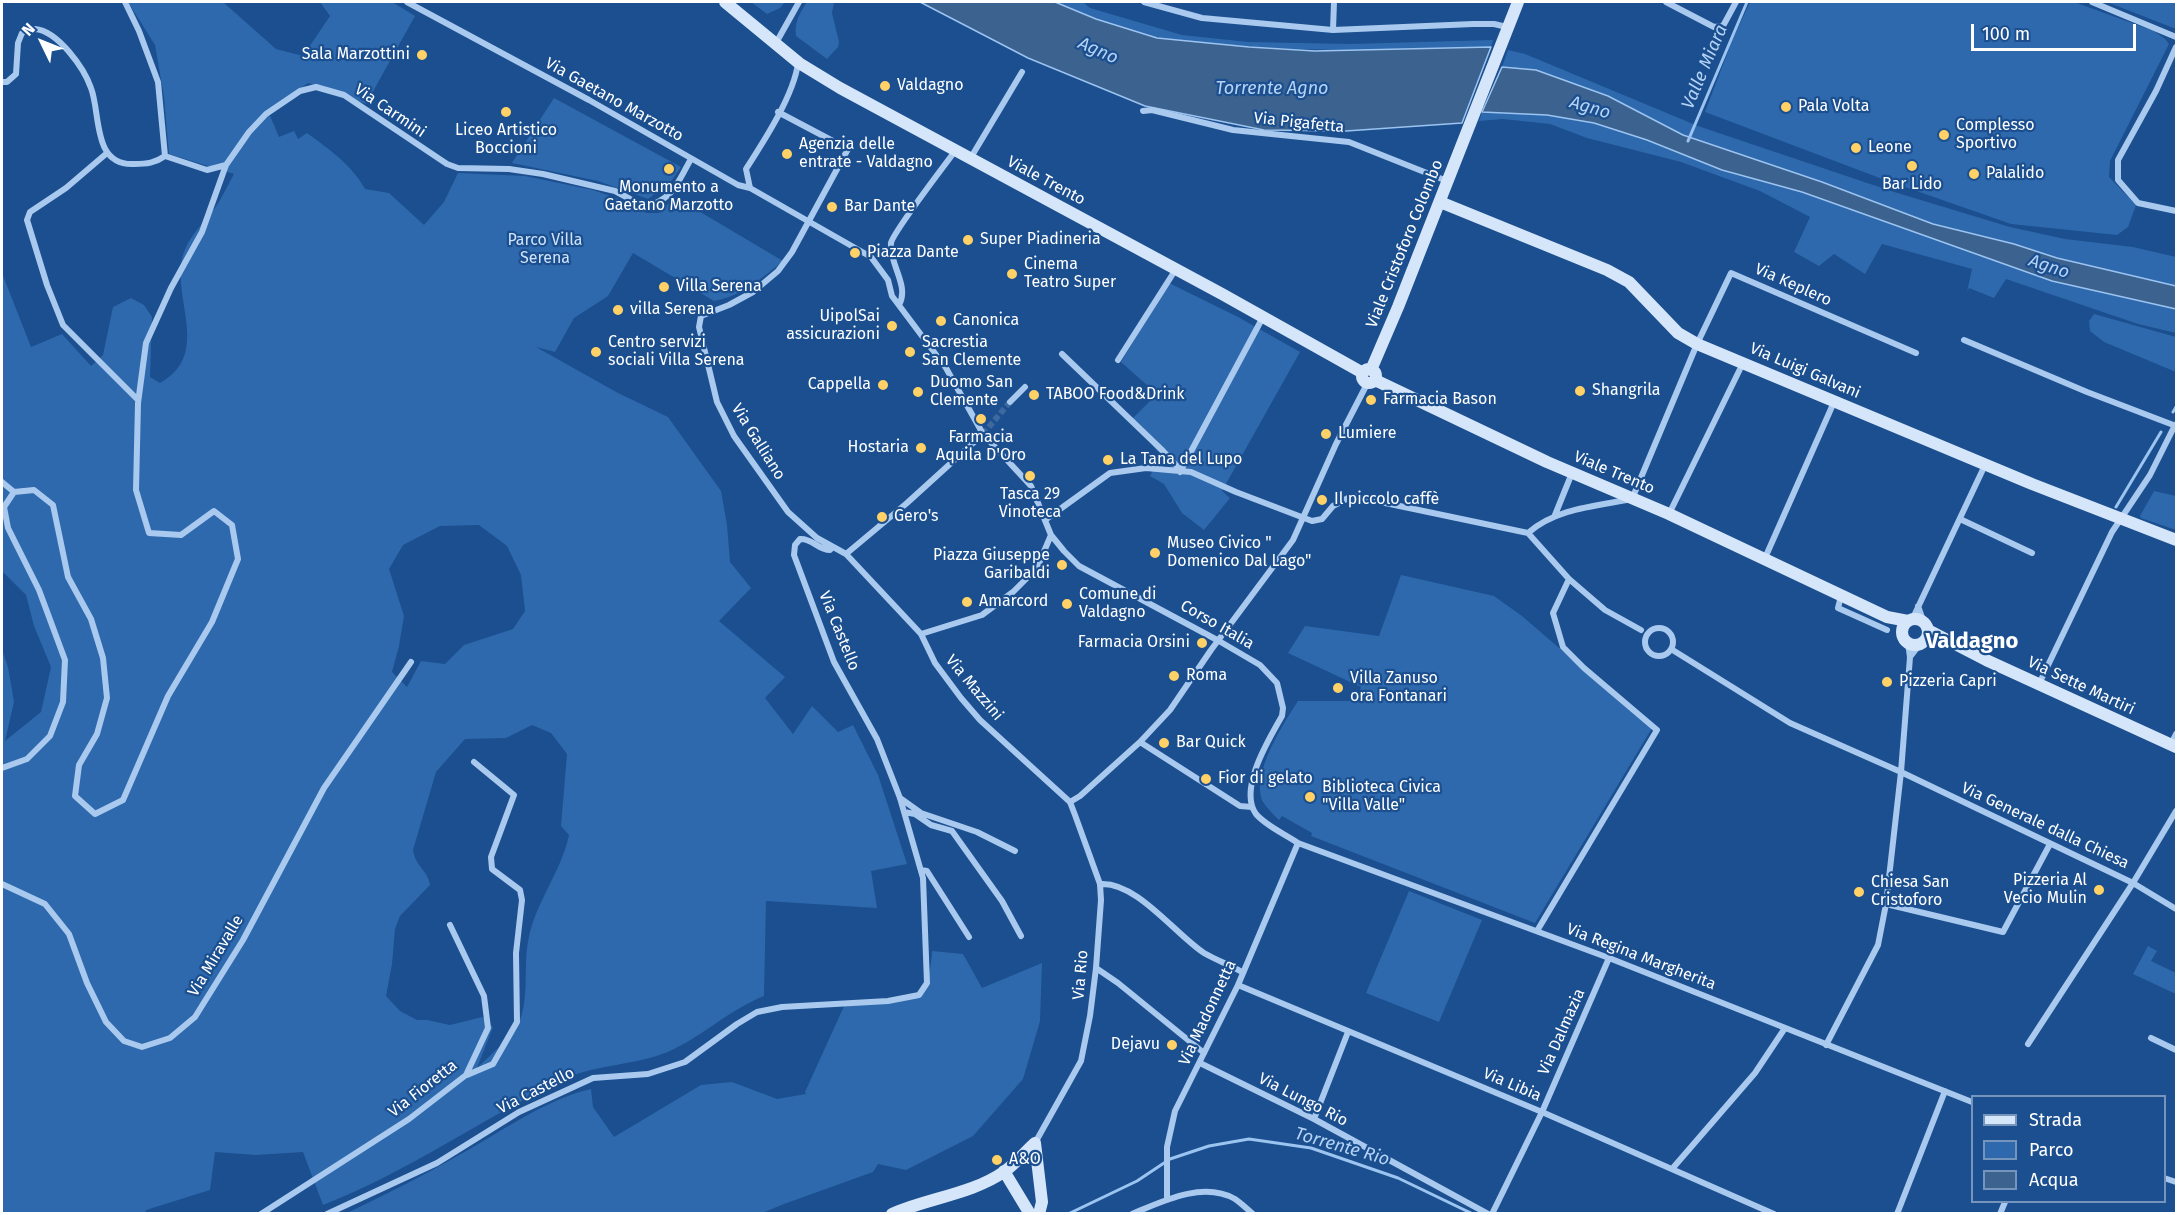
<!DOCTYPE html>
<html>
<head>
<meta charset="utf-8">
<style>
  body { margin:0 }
  #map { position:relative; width:2178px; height:1215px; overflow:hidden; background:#1b4f8f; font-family:"Fira Sans",sans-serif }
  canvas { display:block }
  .frame { position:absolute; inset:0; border:3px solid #fff; pointer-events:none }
  .legend { position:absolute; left:1971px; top:1095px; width:195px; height:108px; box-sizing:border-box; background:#1b4f8f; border:2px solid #7695bc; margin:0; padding:8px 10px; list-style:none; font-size:18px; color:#fff }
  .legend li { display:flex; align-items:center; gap:12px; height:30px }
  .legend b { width:30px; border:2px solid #7695bc }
  .north { position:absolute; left:12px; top:12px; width:60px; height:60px; -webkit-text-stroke:4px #1b4f8f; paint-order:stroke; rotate:313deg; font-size:16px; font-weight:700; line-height:24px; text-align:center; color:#fff }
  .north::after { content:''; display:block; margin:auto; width:21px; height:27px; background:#fff; clip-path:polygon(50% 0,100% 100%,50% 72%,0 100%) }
  .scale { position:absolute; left:1971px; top:24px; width:165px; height:27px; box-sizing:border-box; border:3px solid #fff; border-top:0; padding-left:8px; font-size:18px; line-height:21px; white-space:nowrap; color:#fff; -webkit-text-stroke:4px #1b4f8f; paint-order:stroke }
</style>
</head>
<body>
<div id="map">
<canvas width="2178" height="1215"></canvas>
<div class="frame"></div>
<ul class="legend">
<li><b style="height:8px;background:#d6e6fa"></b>Strada</li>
<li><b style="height:16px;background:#2e69ad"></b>Parco</li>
<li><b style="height:16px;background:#3c6290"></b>Acqua</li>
</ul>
<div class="north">N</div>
<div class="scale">100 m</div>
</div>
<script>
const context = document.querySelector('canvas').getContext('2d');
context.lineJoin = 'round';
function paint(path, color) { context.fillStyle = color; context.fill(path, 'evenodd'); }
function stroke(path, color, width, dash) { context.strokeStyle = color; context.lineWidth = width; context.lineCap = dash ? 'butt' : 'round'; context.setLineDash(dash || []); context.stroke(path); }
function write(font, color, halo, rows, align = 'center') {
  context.font = font + ' "Fira Sans",sans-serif'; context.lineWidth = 4.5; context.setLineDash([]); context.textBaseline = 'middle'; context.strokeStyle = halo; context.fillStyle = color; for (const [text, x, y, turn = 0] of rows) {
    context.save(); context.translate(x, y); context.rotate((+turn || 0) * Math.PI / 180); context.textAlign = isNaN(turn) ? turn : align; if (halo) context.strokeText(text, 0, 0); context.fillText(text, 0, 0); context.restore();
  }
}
const green = new Path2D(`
  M128,2H223L276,49L303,56L330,16L320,2H392L415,16L366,104L308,83L268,111L279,137L294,131L298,139L307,133C329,149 352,165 365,189L389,193L424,225L444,202L458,173L525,176L593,190L627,202L647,213H659L675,197L783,261C762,278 742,296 714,301L633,253L608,296L574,318L555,352L536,347L618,393L668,417L721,491L727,525L730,562L751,588L719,621L785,677L765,698L793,734L812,706L838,732L853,725L878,775L907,864L871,871L877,908L766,901L764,996C731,1009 705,1034 674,1049C640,1066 598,1063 565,1079C483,1118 408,1172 323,1205L303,1152L256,1155L215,1152L210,1190L146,1210L145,1213H2V650L8,667L14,702L5,741L41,712L51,667L34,626L26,595L2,571V273L31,347L62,334L91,366L103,355L113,307L131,298L144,305L152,317L150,377L160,383C216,352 165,291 186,247C194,230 209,218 219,202C224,193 229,183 234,174L169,154L164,97L155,45ZM479,525L507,546L521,575L525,611L513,629L464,645L445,664L421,661L407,687L392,672L399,646L404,616L389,569L403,545L440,526ZM532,725L551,733L567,754L561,826L569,835C561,873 534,904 528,942C523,969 530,999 518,1025C514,1035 486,1059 477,1068L493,1027L482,1017L450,1025L427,1020H417L400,1011L386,996L392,964L395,929L400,916L430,885C428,870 416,868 413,850L436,772L465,739L506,738Z
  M751,2H785L780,8L767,14Z
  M807,2H834L832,13L839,42L838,47L827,59L796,36C794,22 800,13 807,2Z
  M1055,2H1083L1090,8L1182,35L1248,42L1350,44L1493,40L1491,47C1399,51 1308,52 1217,44C1197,42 1177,42 1158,38C1123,32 1087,16 1055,2Z
  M1750,2H2074L2154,31L2165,39L2169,44L2110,161L2109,177L2136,205L2128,227L2117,235L2011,224L1885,180L1705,112L1732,41Z
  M2107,2H2176V29Z
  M1508,50L1525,54L1698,126L1891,191L2010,227L2065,239L2133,247L2176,257V286L2057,258L2014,244L1933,224L1822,182L1683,135L1608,96L1536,70L1502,67Z
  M554,98L681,167L670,183L648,199L598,181L512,163Z
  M1482,112L1547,115L1594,123L1647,140L1723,170L1802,192L2052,281L2176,309V333L2138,324L2006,279L1994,298L1969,288L1967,292L1972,269L1882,244L1865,274L1834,254L1819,266L1794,252L1810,217L1760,191L1681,162L1587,138L1550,124L1503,119L1479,121Z
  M1169,283L1238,317L1300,352L1222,491L1230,498L1204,530L1182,513L1164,484L1150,476L1154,468L1171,467L1131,420L1157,394L1121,362Z
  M2094,314L2176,337V372L2104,342L2090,331L2089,321Z
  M2154,491L2176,496V530L2141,518L2140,516Z
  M1401,575L1494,596L1522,616L1652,728L1535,923L1311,836L1312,833L1282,816L1279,820C1274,815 1267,808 1263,802C1250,775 1283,724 1298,701H1356L1361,687L1288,653L1305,626L1379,636Z
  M1409,891L1482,920L1439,1022L1366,993Z
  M2148,946L2157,951L2151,961L2176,973V994L2133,974Z
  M932,951L963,954L982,988L1042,963L1040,1021L1023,1079L973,1136L906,1170L878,1164L873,1172L784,1204L762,1213L345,1214C387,1194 428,1173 468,1150C507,1128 547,1099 591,1089L593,1107L614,1137L701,1085L732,1082L777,1099L806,1094L805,1092L845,1004L916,995C929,981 931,969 932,951Z`);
const water = new Path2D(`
  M920,2H1055L1096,19L1157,38L1249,47L1315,51L1491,47L1462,123L1346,131L1264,130L1145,106L1028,58Z
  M1502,67L1536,70L1608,96L1683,135L1822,182L1933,224L2014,244L2057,258L2176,286V309L2052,281L1802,192L1722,170L1647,140L1594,123L1547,115L1482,112Z`);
const stream = new Path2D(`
  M1688,141L1747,2
  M2173,412L2176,407
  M2116,507L2161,432
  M1068,1214L1137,1181L1170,1159L1209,1146L1249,1139L1311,1148L1398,1178L1473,1214`);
const streetTunnel = new Path2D(`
  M983,434L1010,402`);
const street = new Path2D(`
  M125,2L139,31L158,82L165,156
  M407,2L589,100L738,185L750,188L871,257L888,280L892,296L946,368L983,434L1031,486L1051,535L1064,551L1079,566L1219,641L1260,665L1277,683L1283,708L1282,716C1269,739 1238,789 1256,814C1266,826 1285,834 1298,843L1609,958L1972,1102
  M1144,2L1202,18L1333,30L1473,24H1494L1507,27
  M1666,2L1714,27L1723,26L1736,2
  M2092,2L2176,37
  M1333,30L1334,2
  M776,43L799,2
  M2176,47L2156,91L2118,160V180L2138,203L2176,211
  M2,82H7L16,74L18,43L22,33C27,31 31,29 35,29C58,31 84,68 91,88C101,114 92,166 134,164C147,164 155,163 165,156
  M1143,111L1152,110L1233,130L1349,142L1447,181
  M778,112L848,149L792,252L778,271L753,292L729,305L701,316L699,327L717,402L734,436L788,512L817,538L846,554L921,634L935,663L961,698L980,720L1070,802L1075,815L1100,884L1101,900L1096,968L1090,1016L1081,1061L1035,1143
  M107,153L66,188L30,212L27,220L47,285L63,325L138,400
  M165,156L207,170L226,165L249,132L266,114L300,91L316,87L344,95L447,164L458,168L509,169L543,174L615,191L645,207C674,199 677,183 691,159
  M970,159L1022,72
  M750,188L746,169C764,141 794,95 798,63
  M899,305C910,286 889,264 891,243C893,232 945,165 955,151
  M1964,340L2087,392L2176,426
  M1062,354L1163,451L1176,465L1180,472
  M1118,360L1176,269
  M1010,402L1025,387
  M1180,472L1263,317
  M2,482L14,492L4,507L8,528L39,590L65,660L63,702L50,736L27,759L2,768
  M14,492L34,490L53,505L68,577L91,619L103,658L107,698L97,734L79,765L75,796L95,814L123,800L168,696L212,622L238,559L232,525L214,511L181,535L149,533L136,490L138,403L146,343L171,288L202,232L226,165
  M1669,514L1743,363
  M1555,515L1572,473
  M1960,519L2032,553
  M1045,520L1110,473L1146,468L1191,472L1236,492L1312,521L1322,519L1333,506L1352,496L1528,533
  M1528,533C1556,508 1597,506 1632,499L1697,344L1731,273L1916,353
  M1528,533L1569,579
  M846,554L907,503L983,434
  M1765,558L1834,402
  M1841,596L1838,608L1887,630
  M1918,606L1924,623
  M1912,620L1985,465
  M1645 642a14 14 0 1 1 28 0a14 14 0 1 1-28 0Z
  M921,634L982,615L1013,592L1037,568L1051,535
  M1671,649L1790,723L1901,772L2133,883L2176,909
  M1910,657L1920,644
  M2039,684L2112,532L2150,475L2175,425
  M1140,742L1240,806L1252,807
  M2171,744L2176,734
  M900,798L921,813L977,832L1015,851
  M1070,802L1080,796L1140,742L1170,710L1211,650L1293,540L1336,444L1367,384
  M904,812L915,814L931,825L952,831L1002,901L1021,936
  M921,870L927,871L969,937
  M2,884L45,904L69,934L87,983L106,1022L124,1041L142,1047L170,1038L195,1017L243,940L324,788L411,662
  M1100,884C1136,881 1175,934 1204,953C1216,960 1230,965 1242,972
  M1886,904L2003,932L2050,844
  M1537,931L1657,730L1584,668L1563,647L1553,613L1569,579L1605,610L1641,630
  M1096,968L1118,983L1204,1053
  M1238,985L1542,1112L1774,1214
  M2151,1038L2176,1050
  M2028,1044L2133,883L2176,811
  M1826,1045L1878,945L1886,904L1901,772L1910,657L1908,643
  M1200,1063L1314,1119L1488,1214
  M467,1075L493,1064L517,1022L516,953L522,900L520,890L492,869L491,857L514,795L474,762
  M1314,1119L1348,1032
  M1672,1169L1755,1073L1785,1028
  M2164,1178L2176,1182
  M1167,1200V1147L1175,1111L1238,985L1298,843
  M261,1214L409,1119L466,1075L488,1028L484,996L450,925
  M327,1214L437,1163L519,1112L593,1078L648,1074L685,1062L737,1024L757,1012L782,1007L888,1001L919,995L927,983L923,878L900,798L877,739L834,662L794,555L795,545L800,539C812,538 818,550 830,550L833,547
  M1132,1214C1163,1201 1203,1181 1235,1199C1241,1203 1247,1209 1253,1214
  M1492,1214L1542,1112L1609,958
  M1897,1214L1945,1091
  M2000,1214L2005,1202`);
const secondary = new Path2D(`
  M725,2L799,63L840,88L1222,294L1363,373
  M1440,202L1607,270L1629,282L1678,333L1697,344L2032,484L2176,540
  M1362 376a7 7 0 1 1 14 0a7 7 0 1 1-14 0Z
  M1371,370L1398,307L1518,2
  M1375,380L1547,462L1669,514L1887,617L1908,621
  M1902 632a13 13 0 1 1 26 0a13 13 0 1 1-26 0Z
  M1928,630L1986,660L2176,747
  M1035,1143L1042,1202L1039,1214
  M1004,1171L1030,1214
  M892,1214C928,1198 973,1194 1005,1171C1016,1163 1025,1152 1035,1143`);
const markers = [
  [422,55,6,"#ffd166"],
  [885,86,6,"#ffd166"],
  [1786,107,6,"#ffd166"],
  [506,112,6,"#ffd166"],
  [1944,135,6,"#ffd166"],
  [1856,148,6,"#ffd166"],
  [787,154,6,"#ffd166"],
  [1912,166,6,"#ffd166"],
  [669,169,6,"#ffd166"],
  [1974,174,6,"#ffd166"],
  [832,207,6,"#ffd166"],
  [968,240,6,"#ffd166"],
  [855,253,6,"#ffd166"],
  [1012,274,6,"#ffd166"],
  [664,287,6,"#ffd166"],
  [618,310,6,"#ffd166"],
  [941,321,6,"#ffd166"],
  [892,326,6,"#ffd166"],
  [596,352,6,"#ffd166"],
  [910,352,6,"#ffd166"],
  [883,385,6,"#ffd166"],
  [1580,391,6,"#ffd166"],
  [918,392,6,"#ffd166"],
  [1034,395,6,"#ffd166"],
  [1371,400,6,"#ffd166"],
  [981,419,6,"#ffd166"],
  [1326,434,6,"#ffd166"],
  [921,448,6,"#ffd166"],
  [1108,460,6,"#ffd166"],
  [1030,476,6,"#ffd166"],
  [1322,500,6,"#ffd166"],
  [882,517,6,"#ffd166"],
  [1155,553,6,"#ffd166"],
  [1062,565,6,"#ffd166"],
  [967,602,6,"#ffd166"],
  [1067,604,6,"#ffd166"],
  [1202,643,6,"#ffd166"],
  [1174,676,6,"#ffd166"],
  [1887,682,6,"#ffd166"],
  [1338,688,6,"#ffd166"],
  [1164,743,6,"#ffd166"],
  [1206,779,6,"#ffd166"],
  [1310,797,6,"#ffd166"],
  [2099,890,6,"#ffd166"],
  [1859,892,6,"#ffd166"],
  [1172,1045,6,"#ffd166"],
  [997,1160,6,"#ffd166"]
];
const poiNames = [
  ["Sala Marzottini",410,55,"right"],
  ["Valdagno",897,86],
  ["Pala Volta",1798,107],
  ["Complesso",1956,126],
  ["Sportivo",1956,144],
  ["Liceo Artistico",506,131,"center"],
  ["Boccioni",506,149,"center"],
  ["Agenzia delle",799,145],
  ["entrate - Valdagno",799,163],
  ["Leone",1868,148],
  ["Palalido",1986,174],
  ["Bar Lido",1912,185,"center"],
  ["Monumento a",669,188,"center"],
  ["Gaetano Marzotto",669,206,"center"],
  ["Bar Dante",844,207],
  ["Super Piadineria",980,240],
  ["Piazza Dante",867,253],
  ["Cinema",1024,265],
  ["Teatro Super",1024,283],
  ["Villa Serena",676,287],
  ["villa Serena",630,310],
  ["UipolSai",880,317,"right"],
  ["assicurazioni",880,335,"right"],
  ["Canonica",953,321],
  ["Centro servizi",608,343],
  ["sociali Villa Serena",608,361],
  ["Sacrestia",922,343],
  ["San Clemente",922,361],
  ["Duomo San",930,383],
  ["Clemente",930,401],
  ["Cappella",871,385,"right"],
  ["Shangrila",1592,391],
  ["TABOO Food&Drink",1046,395],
  ["Farmacia Bason",1383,400],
  ["Lumiere",1338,434],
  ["Farmacia",981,438,"center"],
  ["Aquila D'Oro",981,456,"center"],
  ["Hostaria",909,448,"right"],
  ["La Tana del Lupo",1120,460],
  ["Tasca 29",1030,495,"center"],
  ["Vinoteca",1030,513,"center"],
  ["Il piccolo caffè",1334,500],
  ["Gero's",894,517],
  ["Museo Civico \"",1167,544],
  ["Domenico Dal Lago\"",1167,562],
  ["Piazza Giuseppe",1050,556,"right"],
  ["Garibaldi",1050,574,"right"],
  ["Comune di",1079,595],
  ["Valdagno",1079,613],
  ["Amarcord",979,602],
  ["Farmacia Orsini",1190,643,"right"],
  ["Roma",1186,676],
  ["Villa Zanuso",1350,679],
  ["ora Fontanari",1350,697],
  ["Pizzeria Capri",1899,682],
  ["Bar Quick",1176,743],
  ["Fior di gelato",1218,779],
  ["Biblioteca Civica",1322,788],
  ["\"Villa Valle\"",1322,806],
  ["Pizzeria Al",2087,881,"right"],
  ["Vecio Mulin",2087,899,"right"],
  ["Chiesa San",1871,883],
  ["Cristoforo",1871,901],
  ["Dejavu",1160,1045,"right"],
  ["A&O",1009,1160]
];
const streetNames = [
  ["Via Gaetano Marzotto",614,100,29],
  ["Via Carmini",390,111,34],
  ["Via Pigafetta",1299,123,6],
  ["Viale Trento",1046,181,28],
  ["Viale Cristoforo Colombo",1405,244,-68],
  ["Via Keplero",1793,285,24],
  ["Via Luigi Galvani",1805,371,23],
  ["Via Galliano",758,442,58],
  ["Viale Trento",1614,473,23],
  ["Corso Italia",1217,625,30],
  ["Via Castello",839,631,68],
  ["Via Sette Martiri",2081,686,25],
  ["Via Mazzini",974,688,50],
  ["Via Generale dalla Chiesa",2045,826,25],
  ["Via Miravalle",216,956,-59],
  ["Via Regina Margherita",1641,957,21],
  ["Via Rio",1081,975,-85],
  ["Via Madonnetta",1208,1013,-65],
  ["Via Dalmazia",1562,1032,-66],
  ["Via Libia",1512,1085,23],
  ["Via Fioretta",423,1089,-38],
  ["Via Castello",536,1091,-27],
  ["Via Lungo Rio",1303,1100,27]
];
const parkNames = [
  ["Parco Villa",545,241],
  ["Serena",545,259]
];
const waterNames = [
  ["Agno",1098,51,24],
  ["Valle Miara",1705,67,-67],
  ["Torrente Agno",1272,89],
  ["Agno",1590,108,16],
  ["Agno",2049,267,18],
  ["Torrente Rio",1342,1147,16]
];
const districtNames = [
  ["Valdagno",1972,642]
];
paint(green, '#2e69ad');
paint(water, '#3c6290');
stroke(water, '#9cc4f0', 1.5);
stroke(stream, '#9cc4f0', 3);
stroke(streetTunnel, '#3d69a0', 6, [6, 3]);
stroke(street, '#a9c9ee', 6);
stroke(secondary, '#d6e6fa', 12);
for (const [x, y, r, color] of markers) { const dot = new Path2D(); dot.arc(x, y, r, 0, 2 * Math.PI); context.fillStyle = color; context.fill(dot); stroke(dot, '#1b4f8f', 2); }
write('16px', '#fff', '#1b4f8f', poiNames, 'left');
write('16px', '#fff', '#1b4f8f', streetNames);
write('16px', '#cfe3fa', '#1b4f8f', parkNames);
write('italic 18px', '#b5d3f5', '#1b4f8f', waterNames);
write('bold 22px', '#fff', '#1b4f8f', districtNames);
</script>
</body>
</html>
